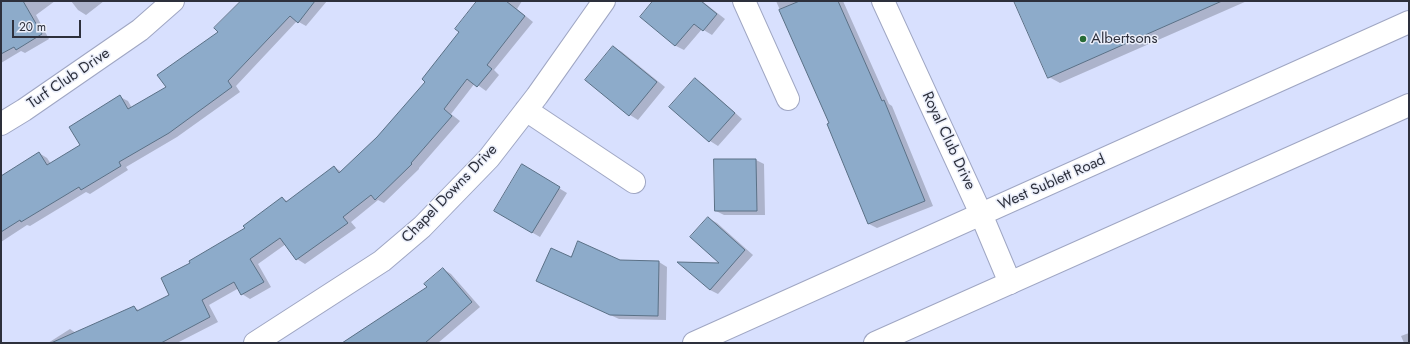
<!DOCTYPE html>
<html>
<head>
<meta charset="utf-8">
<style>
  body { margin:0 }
  #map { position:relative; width:1410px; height:344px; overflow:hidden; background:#d8e0fe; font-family:Jost,sans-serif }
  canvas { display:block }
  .frame { position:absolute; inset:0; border:2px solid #2d303c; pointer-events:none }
  .scale { position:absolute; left:12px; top:20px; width:69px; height:18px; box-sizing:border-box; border:2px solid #2d303c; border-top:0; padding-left:5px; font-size:12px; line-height:14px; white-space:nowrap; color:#2d303c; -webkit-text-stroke:3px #eaeefa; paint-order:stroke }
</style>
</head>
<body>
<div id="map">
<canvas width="1410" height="344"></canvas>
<div class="frame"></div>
<div class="scale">20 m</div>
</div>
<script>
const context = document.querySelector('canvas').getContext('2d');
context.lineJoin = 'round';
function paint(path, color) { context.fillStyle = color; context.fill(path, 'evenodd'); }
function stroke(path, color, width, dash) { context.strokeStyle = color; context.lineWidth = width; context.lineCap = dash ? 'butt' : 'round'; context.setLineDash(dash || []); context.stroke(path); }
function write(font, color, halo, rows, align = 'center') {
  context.font = font + ' Jost,sans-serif'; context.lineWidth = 3; context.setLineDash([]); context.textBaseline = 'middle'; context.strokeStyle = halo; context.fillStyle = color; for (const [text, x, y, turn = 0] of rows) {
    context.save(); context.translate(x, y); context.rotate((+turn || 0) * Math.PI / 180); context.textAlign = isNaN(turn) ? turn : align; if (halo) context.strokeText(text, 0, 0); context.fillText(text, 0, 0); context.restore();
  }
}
const shadow = new Path2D(`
  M1,1H55L36,15L49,39L25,53L21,51L1,63Z
  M71,1H104L86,15L78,10Z
  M242,1H327L306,26L297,21L236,86L240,92L177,137L126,167L128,170L90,194L86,192L30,226L27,225L1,242V177L39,153L47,158L51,164L82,146L120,97L128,101L132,108L168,87L220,32Z
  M478,1H522L517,9L533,22L494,70L499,75L486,91L475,83L451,114L460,121L419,168V169L384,203L378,200L351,222L356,228L305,264L297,259L286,244L258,264L271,287L250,299L242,294L239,288L209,305L218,322L177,343H48L70,329L76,333L134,307L140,311L171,295L191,263L246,229L282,198L289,202L334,167L342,172L378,138L427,82L461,32Z
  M654,1H702L725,19L712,35L702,29L684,50L676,46L641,17Z
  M776,1H843L889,104L892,106L933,206L877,228L869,224L828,124L830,123Z
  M1015,1H1247L1060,83L1049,77Z
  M614,47L622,52L665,87L638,120L630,115L586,80Z
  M695,80L703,84L742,119L718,146L710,141Z
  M756,160L764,164L765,215H724L716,211Z
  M522,166L567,193L540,237L495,211Z
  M708,218L717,223L753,255L718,294L710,290L722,264Z
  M571,258L659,262L667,267L666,320L619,319L537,281Z
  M443,269L451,274L480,307L438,343H342L428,287Z
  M1409,333V343H1404L1401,336Z`);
const building = new Path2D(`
  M1,1H23L42,34L16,50L14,47L1,54Z
  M241,1H315L298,23L290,16L228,81L232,87L169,133L119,162L121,166L81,190L79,187L21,222L20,220L1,232V176L39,152L47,165L80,145L69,127L120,95L128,109L166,87L157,75L218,32L214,28Z
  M477,1H506L525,16L487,65L492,69L477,87L467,79L444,109L452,116L411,163L412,164L375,200L371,195L343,217L348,223L296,260L280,238L250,259L264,282L241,295L234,282L202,300L210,317L161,343H51L134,306L137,311L169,295L161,278L190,263L189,261L245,228L243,226L282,197L286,202L334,166L339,173L377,137L425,82L422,79L459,32L455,29Z
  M653,1H701L717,14L703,31L694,24L675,46L640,17Z
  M800,1H838L882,101L884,100L925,201L868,224L827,124L829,123L779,10Z
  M1014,1H1222L1048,78Z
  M613,46L657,82L629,116L585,80Z
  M695,78L735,113L709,142L669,107Z
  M714,159H756L757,211H715Z
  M522,164L560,187L532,233L494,211Z
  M708,217L745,250L710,290L677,262L719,263L690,237Z
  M578,241L620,260L659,261L658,316L610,315L536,281L551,248L571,257Z
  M443,268L472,302L425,343H342L427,287L424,284Z`);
const minor = new Path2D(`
  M744,1L788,99
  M883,1L981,214L1010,283
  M526,110L634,182
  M1,124L24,110L140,30L173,1
  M255,343L382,261L422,227L489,158L537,96L604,1`);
const major = new Path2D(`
  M694,343L1409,22
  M875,343L1409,105`);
const markers = [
  [1083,39,4,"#286c36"]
];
const poiNames = [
  ["Albertsons",1091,39]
];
const streetNames = [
  ["Turf Club Drive",69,79,-34],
  ["Royal Club Drive",948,141,65],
  ["West Sublett Road",1052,183,-24],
  ["Chapel Downs Drive",450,194,-46]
];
paint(shadow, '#0003');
paint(building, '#8dabca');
stroke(building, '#5a7086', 1);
stroke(minor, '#9fa6c3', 24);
stroke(major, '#9fa6c3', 24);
stroke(minor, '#fff', 22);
stroke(major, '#fff', 22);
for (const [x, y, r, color] of markers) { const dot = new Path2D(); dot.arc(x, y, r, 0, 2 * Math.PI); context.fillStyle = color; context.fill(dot); stroke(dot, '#eaeefa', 1.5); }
write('15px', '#2d303c', '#eaeefa', poiNames, 'left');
write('15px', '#2d303c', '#eaeefa', streetNames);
</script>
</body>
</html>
